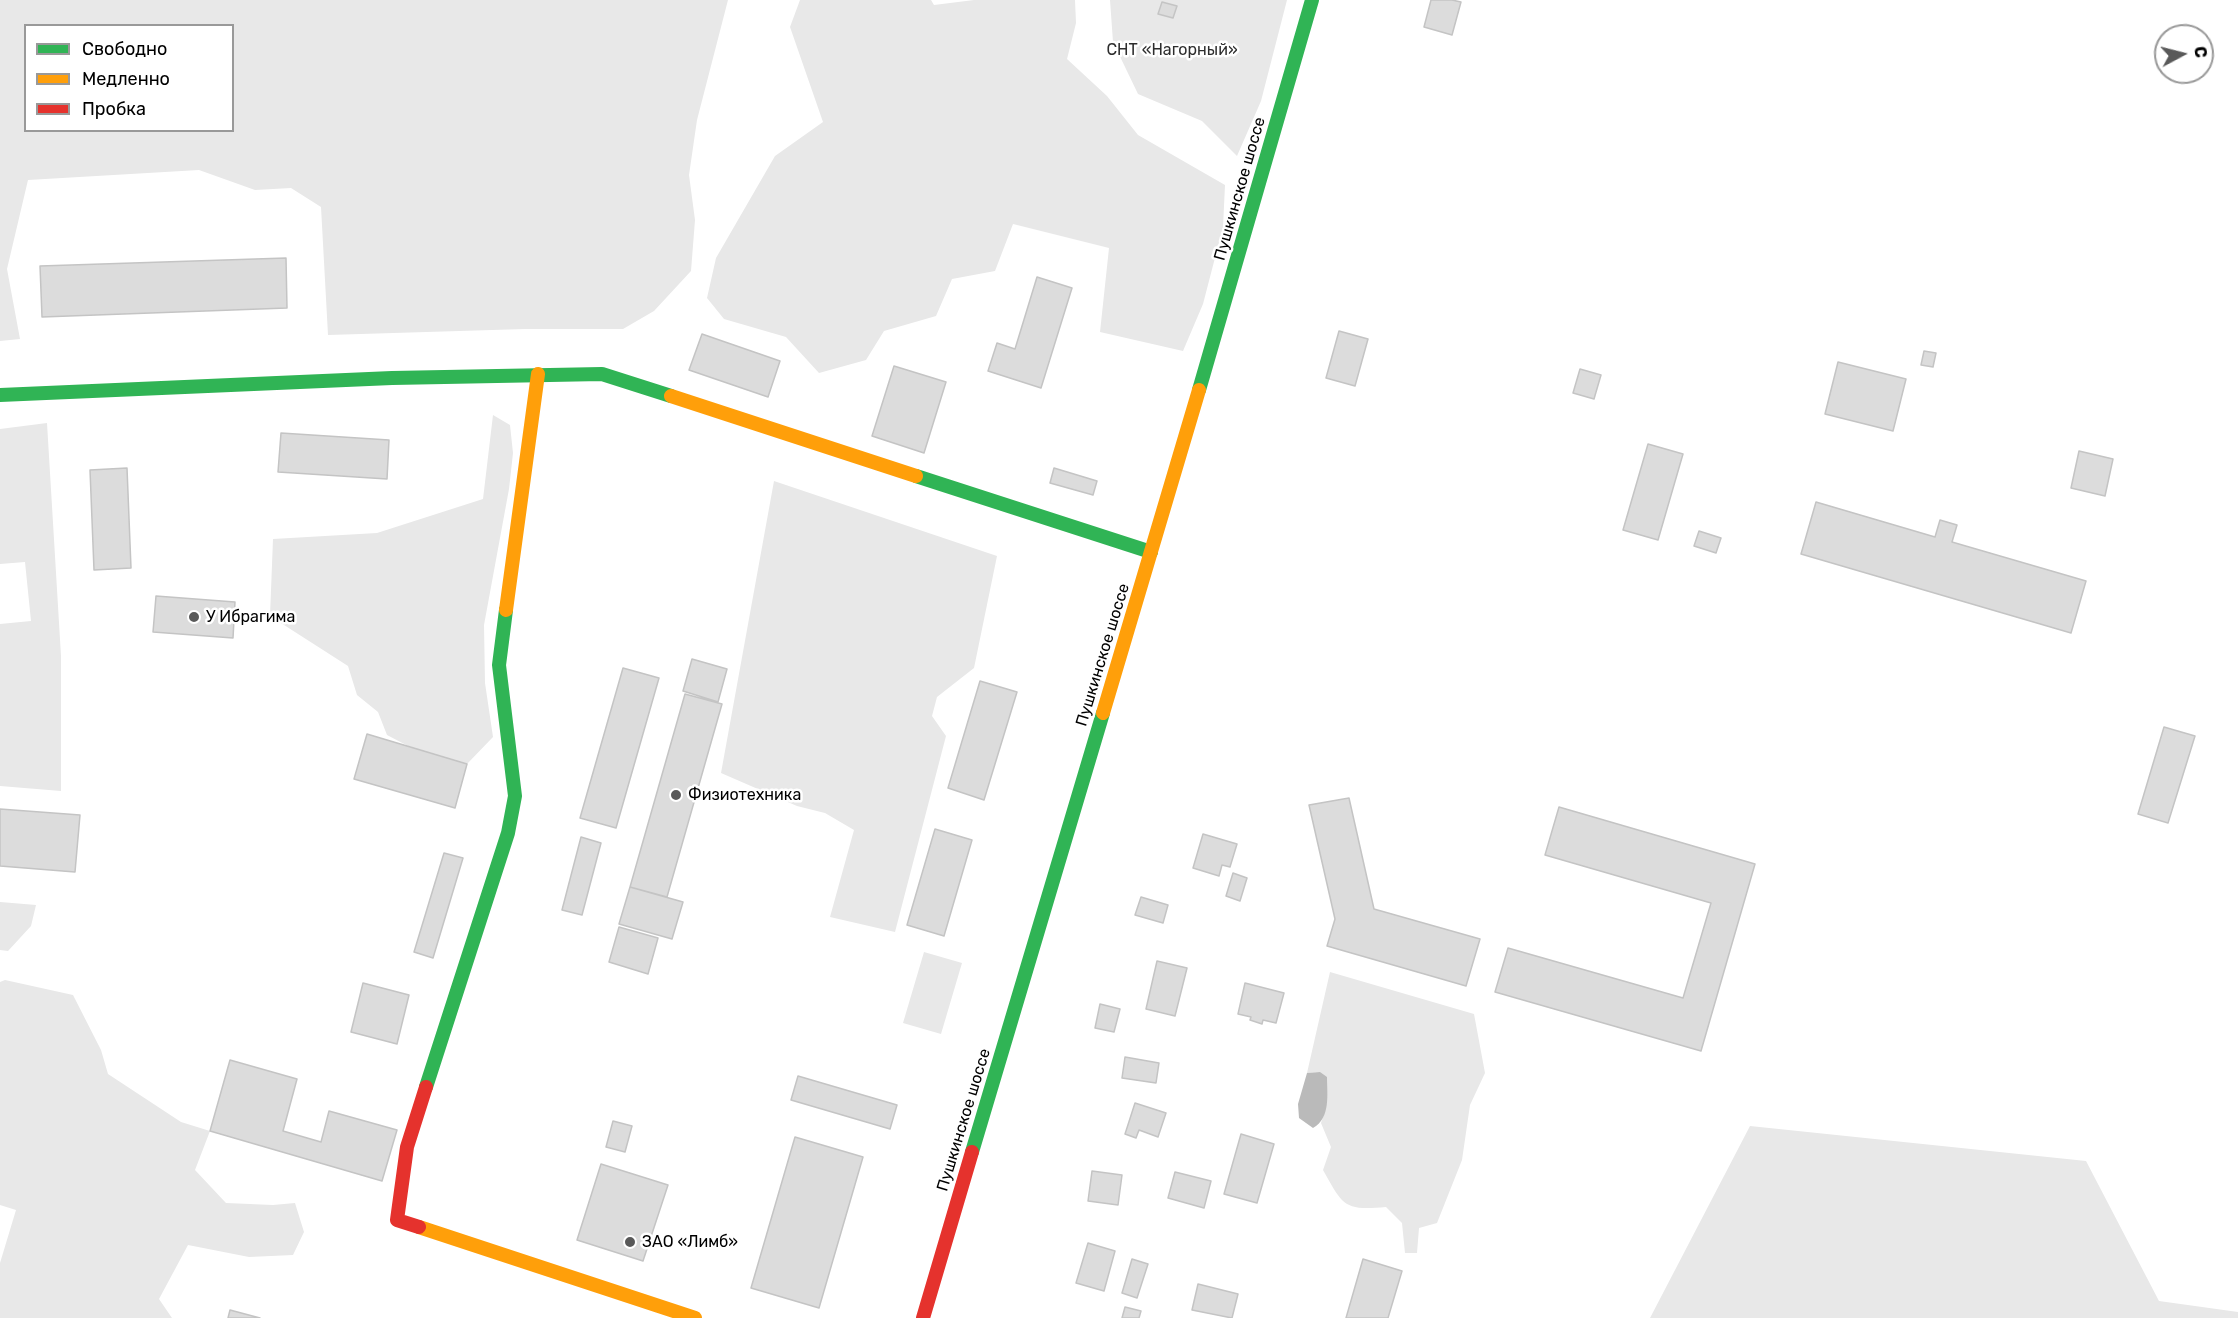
<!DOCTYPE html>
<html>
<head>
<meta charset="utf-8">
<style>
  body { margin:0 }
  #map { position:relative; width:2238px; height:1318px; overflow:hidden; background:#fff; font-family:Rubik,sans-serif }
  canvas { display:block }
  .legend { position:absolute; left:24px; top:24px; width:210px; height:108px; box-sizing:border-box; background:#fff; border:2px solid #999; margin:0; padding:8px 10px; list-style:none; font-size:18px; color:#000 }
  .legend li { display:flex; align-items:center; gap:12px; height:30px }
  .legend b { width:30px; border:2px solid #999 }
  .north { position:absolute; left:2154px; top:24px; width:60px; height:60px; box-sizing:border-box; background:#fff; border:2px solid #999; border-radius:50%; rotate:83deg; font-size:16px; font-weight:700; line-height:24px; text-align:center; color:#000 }
  .north::after { content:''; display:block; margin:auto; width:21px; height:27px; background:#595959; clip-path:polygon(50% 0,100% 100%,50% 72%,0 100%) }
</style>
</head>
<body>
<div id="map">
<canvas width="2238" height="1318"></canvas>
<ul class="legend">
<li><b style="height:8px;background:#30b455"></b>Свободно</li>
<li><b style="height:8px;background:#ff9f0a"></b>Медленно</li>
<li><b style="height:8px;background:#e5322d"></b>Пробка</li>
</ul>
<div class="north">С</div>
</div>
<script>
const context = document.querySelector('canvas').getContext('2d');
context.lineJoin = 'round';
function paint(path, color) { context.fillStyle = color; context.fill(path, 'evenodd'); }
function stroke(path, color, width, dash) { context.strokeStyle = color; context.lineWidth = width; context.lineCap = dash ? 'butt' : 'round'; context.setLineDash(dash || []); context.stroke(path); }
function write(font, color, halo, rows, align = 'center') {
  context.font = font + ' Rubik,sans-serif'; context.lineWidth = 5; context.setLineDash([]); context.textBaseline = 'middle'; context.strokeStyle = halo; context.fillStyle = color; for (const [text, x, y, turn = 0] of rows) {
    context.save(); context.translate(x, y); context.rotate((+turn || 0) * Math.PI / 180); context.textAlign = isNaN(turn) ? turn : align; if (halo) context.strokeText(text, 0, 0); context.fillText(text, 0, 0); context.restore();
  }
}
const green = new Path2D(`
  M0,0H728L697,120L689,175L695,220L691,271L654,311L623,329H525L328,335L321,207L291,188L255,190L199,170L28,180L7,269L20,339L0,341ZM26,26H232V130H26Z
  M800,0H931L934,5L974,0H1075L1076,23L1067,59L1107,96L1138,135L1225,185L1223,227L1203,304L1183,351L1100,332L1109,248L1013,224L995,271L952,279L936,316L884,331L866,360L819,373L786,337L724,319L707,298L716,258L775,156L823,122L790,27Z
  M1110,0H1287L1261,101L1237,156L1202,121L1138,94L1113,42Z
  M493,415L510,425L513,453L509,489L484,625L485,683L493,737L467,764L410,747L387,735L378,712L357,695L348,666L270,616L273,539L377,533L483,499Z
  M47,423L61,656V791L0,786V624L31,621L25,562L0,564V429Z
  M774,481L997,556L974,668L937,697L932,716L946,736L895,932L830,917L854,830L825,813L797,806L721,773Z
  M0,902L36,905L31,926L8,951L0,950Z
  M924,952L962,963L941,1034L903,1023Z
  M1330,972L1474,1014L1485,1073L1470,1105L1462,1160L1437,1223L1419,1228L1417,1253H1405L1402,1223L1386,1207C1343,1211 1343,1205 1323,1170L1331,1147L1321,1123C1329,1103 1326,1093 1320,1072L1307,1073Z
  M5,980L73,995L101,1050L108,1074L181,1122L210,1131L195,1170L226,1203L273,1205L295,1203L304,1232L293,1255L249,1257L188,1245L159,1299L172,1318H0V1263L16,1210L0,1205V982Z
  M1750,1126L2086,1161L2159,1301L2238,1312V1318H1650Z`);
const water = new Path2D(`
  M1320,1072L1327,1077C1327,1094 1331,1118 1313,1128L1299,1118L1298,1104L1307,1073Z`);
const building = new Path2D(`
  M1431,0H1452L1461,2L1452,35L1424,27Z
  M1162,2L1177,6L1173,18L1158,14Z
  M286,258L287,308L42,317L40,266Z
  M1037,277L1072,288L1041,388L988,371L997,343L1015,349Z
  M1339,331L1368,339L1355,386L1326,378Z
  M702,334L780,361L768,397L689,370Z
  M1924,351L1936,353L1933,367L1921,365Z
  M1838,362L1906,379L1893,431L1825,414Z
  M894,366L946,382L924,453L872,436Z
  M1580,369L1601,375L1594,399L1573,393Z
  M281,433L389,440L387,479L278,472Z
  M1648,444L1683,454L1658,540L1623,530Z
  M2079,451L2113,459L2105,496L2071,488Z
  M127,468L131,568L94,570L90,470Z
  M1054,468L1097,481L1093,495L1050,483Z
  M1816,502L1935,537L1940,520L1957,525L1952,542L2086,581L2071,633L1801,554Z
  M1699,531L1721,538L1716,553L1694,546Z
  M156,596L235,602L233,638L153,632Z
  M692,659L727,669L718,702L683,691Z
  M623,668L659,678L616,828L580,818Z
  M980,681L1017,692L984,800L948,788Z
  M685,694L722,704L667,897L630,887Z
  M2164,727L2195,736L2168,823L2138,814Z
  M367,734L467,764L455,808L354,779Z
  M1349,798L1374,909L1480,939L1466,986L1327,946L1335,919L1309,805Z
  M1559,807L1755,864L1701,1051L1495,992L1508,948L1683,998L1711,903L1545,855Z
  M0,809L80,815L75,872L0,866Z
  M935,829L972,840L944,936L907,925Z
  M1203,834L1237,844L1230,867L1222,865L1219,876L1193,868Z
  M581,837L601,843L582,915L562,910Z
  M444,853L463,858L433,958L414,952Z
  M1233,873L1247,878L1240,901L1226,896Z
  M630,887L683,902L672,939L619,924Z
  M1141,897L1168,905L1163,923L1135,915Z
  M619,927L658,938L648,974L609,962Z
  M1157,961L1187,968L1175,1016L1146,1009Z
  M363,983L409,995L397,1044L351,1032Z
  M1245,983L1284,993L1276,1023L1263,1020L1262,1024L1250,1020L1251,1017L1238,1014Z
  M1100,1004L1120,1009L1114,1032L1095,1028Z
  M1125,1057L1159,1063L1156,1083L1122,1078Z
  M230,1060L297,1079L283,1131L321,1142L329,1111L397,1130L382,1181L210,1131Z
  M798,1076L897,1105L890,1129L791,1100Z
  M1135,1103L1166,1113L1158,1137L1139,1130L1136,1138L1125,1134Z
  M613,1121L632,1126L625,1152L606,1147Z
  M1241,1134L1274,1144L1257,1203L1224,1194Z
  M795,1137L863,1157L819,1308L751,1288Z
  M601,1164L668,1185L643,1261L577,1240Z
  M1092,1171L1122,1175L1118,1205L1088,1201Z
  M1175,1172L1211,1181L1204,1208L1168,1198Z
  M1088,1243L1115,1251L1104,1291L1076,1283Z
  M1132,1259L1148,1264L1137,1298L1122,1293Z
  M1363,1259L1402,1271L1388,1318H1346Z
  M1198,1284L1238,1294L1232,1318L1192,1310Z
  M1125,1307L1141,1311L1139,1318H1122Z
  M230,1310L260,1318H228Z`);
const fast = new Path2D(`
  M1199,390L1312,0
  M0,395L392,378L602,374L671,396
  M916,476L1151,552
  M426,1087L508,833L515,796L499,665L506,610
  M972,1152L1103,713`);
const slow = new Path2D(`
  M671,396L916,476
  M506,610L538,374
  M1103,713L1199,390
  M419,1227L695,1318`);
const jam = new Path2D(`
  M419,1227L397,1220L407,1147L426,1087
  M923,1318L972,1152`);
const markers = [
  [194,617,6,"#595959"],
  [676,795,6,"#595959"],
  [630,1242,6,"#595959"]
];
const parkNames = [
  ["СНТ «Нагорный»",1172,50]
];
const streetNames = [
  ["Пушкинское шоссе",1240,189,-74],
  ["Пушкинское шоссе",1103,655,-73],
  ["Пушкинское шоссе",964,1120,-73]
];
const poiNames = [
  ["У Ибрагима",206,617],
  ["Физиотехника",688,795],
  ["ЗАО «Лимб»",642,1242]
];
paint(green, '#e8e8e8');
paint(water, '#bababa');
paint(building, '#dcdcdc');
stroke(building, '#c4c4c4', 1.5);
stroke(fast, '#30b455', 14);
stroke(slow, '#ff9f0a', 14);
stroke(jam, '#e5322d', 14);
for (const [x, y, r, color] of markers) { const dot = new Path2D(); dot.arc(x, y, r, 0, 2 * Math.PI); context.fillStyle = color; context.fill(dot); stroke(dot, '#fff', 2); }
write('16px', '#2d2d2d', '#fff', parkNames);
write('16px', '#000', '#fff', streetNames);
write('16px', '#000', '#fff', poiNames, 'left');
</script>
</body>
</html>
